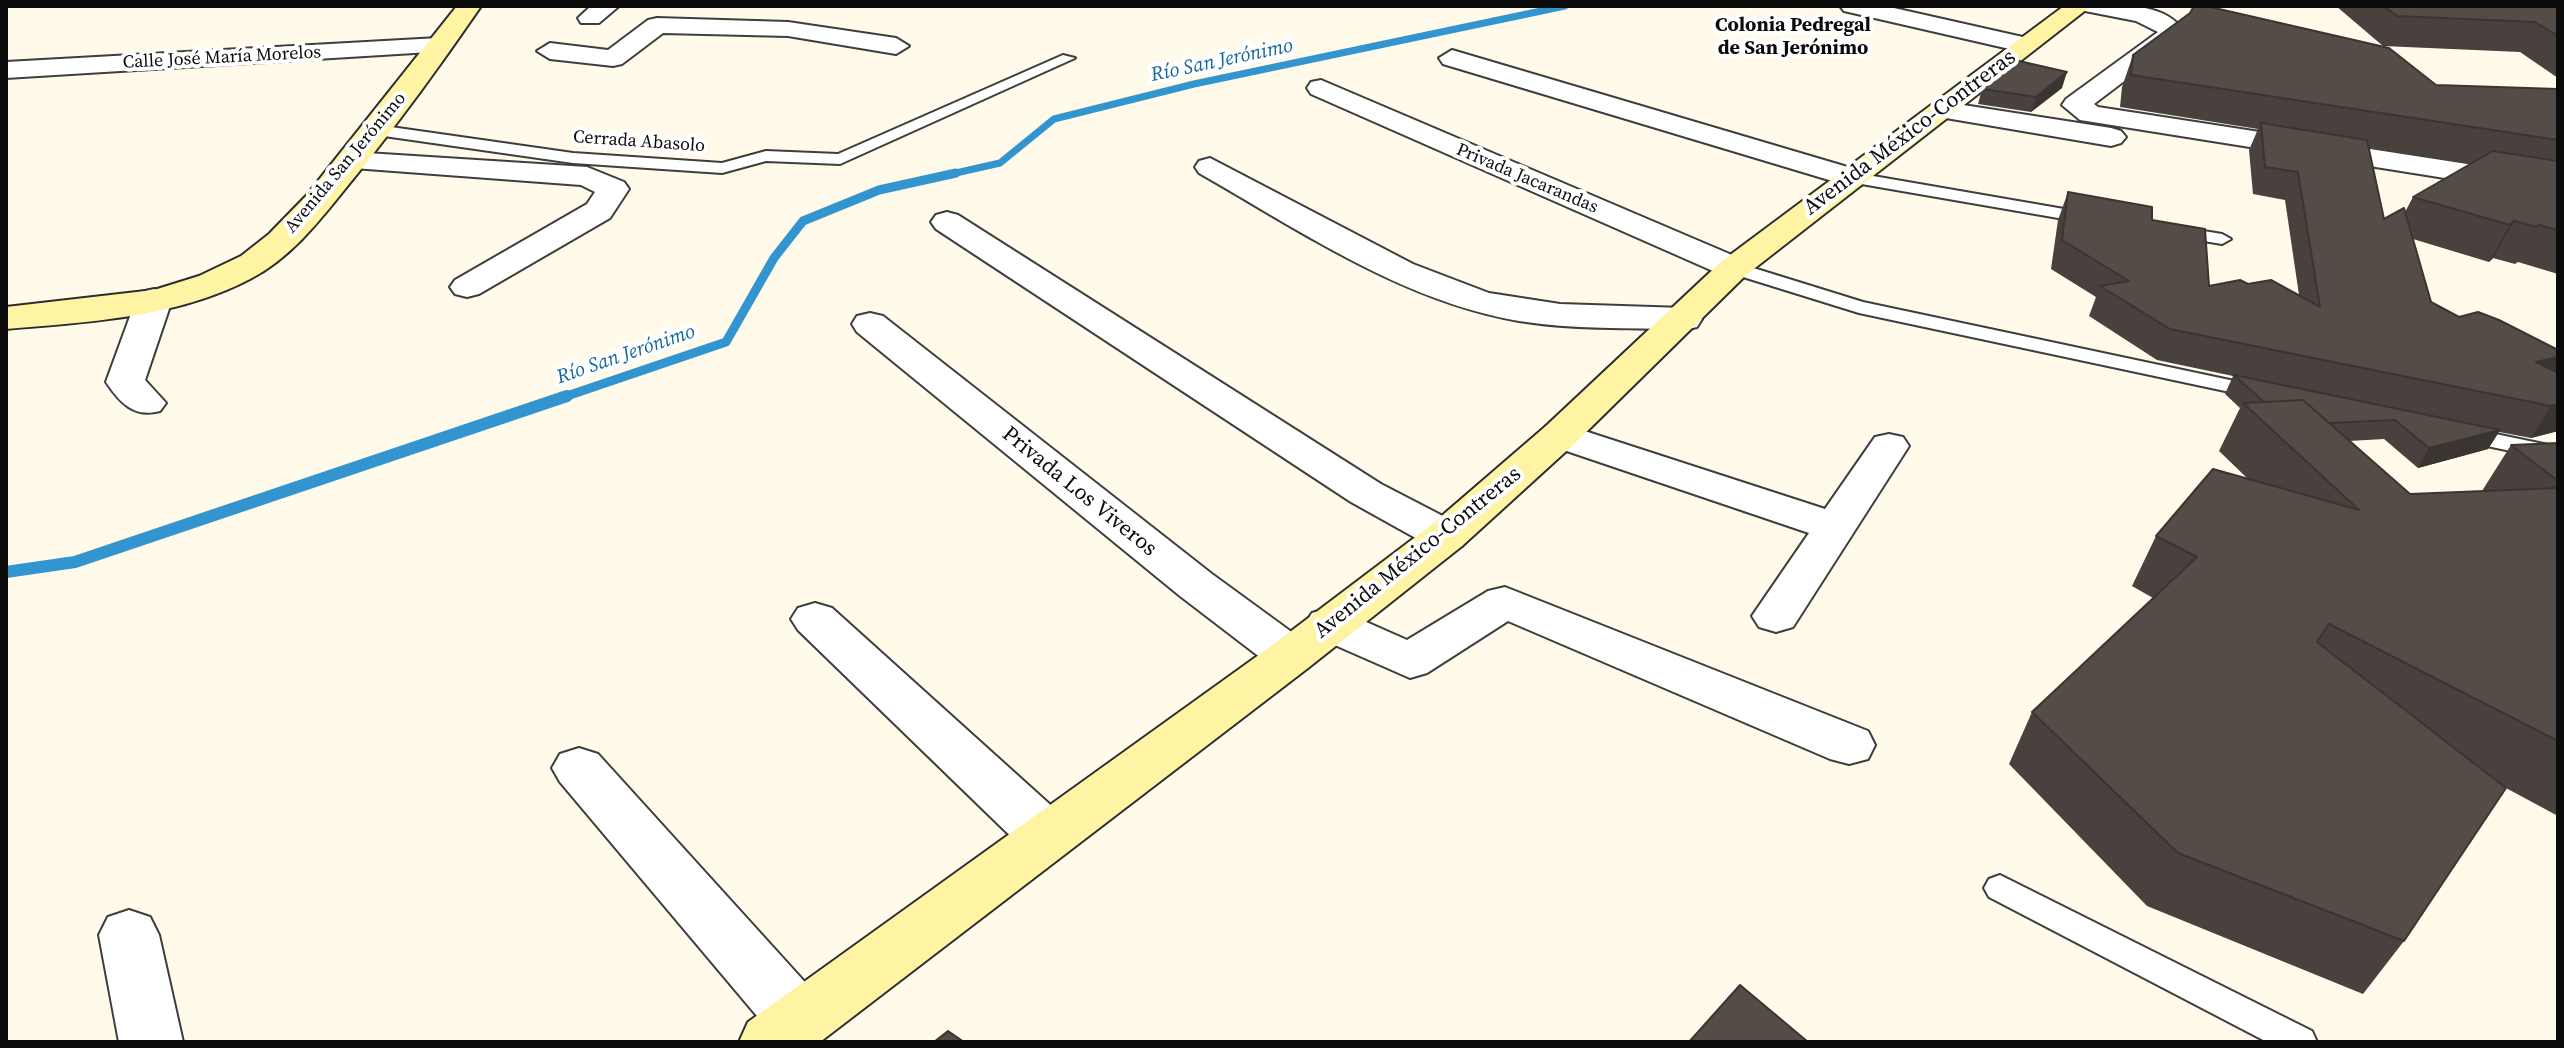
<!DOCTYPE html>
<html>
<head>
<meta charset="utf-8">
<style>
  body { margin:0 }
  #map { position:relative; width:2564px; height:1048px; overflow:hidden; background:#fffae9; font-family:"Source Serif 4",serif }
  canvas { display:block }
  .frame { position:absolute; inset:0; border:8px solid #0b0b0b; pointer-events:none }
</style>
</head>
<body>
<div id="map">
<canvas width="2564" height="1048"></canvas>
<div class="frame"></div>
</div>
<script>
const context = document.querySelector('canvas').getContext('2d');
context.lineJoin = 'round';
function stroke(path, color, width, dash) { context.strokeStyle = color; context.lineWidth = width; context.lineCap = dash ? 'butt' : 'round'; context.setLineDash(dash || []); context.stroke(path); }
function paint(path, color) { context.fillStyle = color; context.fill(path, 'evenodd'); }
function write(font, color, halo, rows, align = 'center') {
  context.font = font + ' "Source Serif 4",serif'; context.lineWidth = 8; context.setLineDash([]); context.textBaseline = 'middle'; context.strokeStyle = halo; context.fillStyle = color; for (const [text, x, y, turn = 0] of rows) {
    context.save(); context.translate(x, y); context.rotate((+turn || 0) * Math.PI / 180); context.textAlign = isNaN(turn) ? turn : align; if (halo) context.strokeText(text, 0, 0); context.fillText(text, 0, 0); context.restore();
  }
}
const streamFar2 = new Path2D(`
  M947,175L1000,163L1054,119L1194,84L1565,6`);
const streamFar1 = new Path2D(`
  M561,398L726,342L774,258L803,221L879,190L956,173`);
const stream = new Path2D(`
  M6,572L75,562L567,396`);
const lane = new Path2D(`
  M1063,55L1075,58L840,164L766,161L722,173L573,163L377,135L369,130L377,125L573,153L722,163L766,151L838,154Z
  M1850,172L2093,214L2102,219L2093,224L1844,181L1842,177Z
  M2173,226L2222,234L2231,239L2222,244L2167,235L2164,231Z
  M1734,262L1863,302L2258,386L2269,392L2258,398L1859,313L1727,272V264Z
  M2462,427L2558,447V461L2454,439L2451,434L2454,429Z
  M2000,875L2312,1031L2317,1042H2267L1989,897L1984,888L1989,879Z`);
const street = new Path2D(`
  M591,6H619L599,23H581L578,18Z
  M1840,6H1885L2036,40L2040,45L2027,53L1844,11Z
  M2081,6C2114,6 2162,0 2183,30L2177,41L2094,104L2098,107L2558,178V196L2080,120L2062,105L2066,99L2158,32L2136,21L2085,11Z
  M657,18L788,22L896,38L909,46L896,54L788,36L663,33L622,64L613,66L550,59L537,51L550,43L608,50L648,20Z
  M438,38L447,41L451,46L447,51L6,78V62Z
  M1452,50L1861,171L1865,177L1861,183H1839L1443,64L1439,58Z
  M1321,80L1746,261L1751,268L1746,275L1734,278L1722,275L1311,94L1307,88L1311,82Z
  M1944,102L2111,128L2121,131L2126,137L2121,143L2111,146L1934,116L1930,110L1934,104Z
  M351,152L587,167L624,182L629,189L610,218L479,294L467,297L455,294L450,287L455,280L587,204L595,192L581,185L340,167L336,161L340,155Z
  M1210,158L1413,264L1489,293L1560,304L1684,308L1697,311L1702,319L1697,327L1684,330C1629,327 1573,330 1519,321C1402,301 1301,231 1199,173L1195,167L1199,161Z
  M947,212L958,215L1381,484L1462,526L1468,536L1462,546L1446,550L1430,546L1351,502L936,229L931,222L936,215Z
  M154,289L167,292L172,300L145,380L166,403L160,411C134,418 120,403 106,382L136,300L141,292Z
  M870,313L883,316L1212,574L1308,644L1316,656L1308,668L1291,673L1274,668L1180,596L857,332L852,324L857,316Z
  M1560,423L1825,509L1875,437L1889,434L1903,437L1909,446L1793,627L1776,632L1759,627L1752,616L1809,533L1546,444L1540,435L1546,426Z
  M1505,587L1868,731L1875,745L1868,759L1849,764L1830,759L1508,621L1427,673L1410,678L1312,635L1305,624L1312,613L1329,608L1346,613L1407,640L1488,591Z
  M815,603L832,608L1066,819L1074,835L1066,851L1046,857L1026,851L798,630L791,619L798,608Z
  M579,748L598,754L822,1001L832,1021L822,1041H778L560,782L552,768L560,754Z
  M129,910L150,917L159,935L183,1042H119L99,935L108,917Z`);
const secondary = new Path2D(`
  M457,6H481C442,63 401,119 358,173C326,212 295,256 250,279C176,318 87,322 6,329V307L154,290L199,276L241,256L269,234L306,196Z
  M2064,6H2091L1746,275L1574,444L1462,546L1308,668L820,1042H739L748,1022L1274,644L1430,526L1546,426L1722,261Z`);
const wall = new Path2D(`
  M2336,6H2558V78L2520,52L2383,46Z
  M2133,55L2436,85L2558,89V274L2518,262L2515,264L2493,258L2489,262L2413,239L2431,302L2459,317L2558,350V371L2557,373H2558V431L2531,438L2499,432L2488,449L2418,468L2384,439L2349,441L2410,494L2482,491L2511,445L2558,443V816L2506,788L2404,941L2363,994L2147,906L2009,764L2032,712L2153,598L2132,586L2156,536L2247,478L2219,451L2240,408L2225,394L2233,376L2157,360L2089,316L2096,297L2051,269L2058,220L2068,192L2152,220L2209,286L2248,284L2299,295L2285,200L2253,194L2249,150L2258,129L2120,107L2122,87ZM2369,147L2471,164L2413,197L2405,212L2384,219Z
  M2062,88L2031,112L1978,104L1982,89Z`);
const shadedWall = new Path2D(`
  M2067,72L2062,88L2031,112L2036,97Z
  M2514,221L2493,258L2489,262L2510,225Z
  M2558,357V371L2548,386L2536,362Z
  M2558,404V431L2531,438L2551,406Z
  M2500,430L2488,449L2418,468L2429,448Z`);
const building = new Path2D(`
  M2194,6H2206L2389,48L2436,85L2558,89V140L2131,75L2133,55L2190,13Z
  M2384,6H2558V36L2535,22L2397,16Z
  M2019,61L2067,72L2036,97L1982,89Z
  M2261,123L2367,140L2384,219L2404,208L2431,302L2459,317L2478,312L2499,320L2558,350V357L2536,362L2558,373V404L2551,406L2170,329L2100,286L2129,281L2062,240L2068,192L2152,207V220L2205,229L2209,286L2240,280L2248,284L2271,280L2320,307L2298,172L2265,167Z
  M2493,151L2558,161V230L2539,225L2537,227L2514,221L2510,225L2413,197Z
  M2234,375L2500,430L2429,448L2395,420L2329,423L2303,400L2264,402Z
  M2303,400L2410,494L2558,488V741L2329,624L2317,642L2506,788L2404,941L2178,853L2032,712L2197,557L2156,536L2213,469L2359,510L2243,403Z
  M2558,443V481L2511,445Z
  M1740,985L1808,1042H1689Z
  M948,1031L964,1042H934Z`);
const farStreetnames = [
  ["Calle José María Morelos",222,58,-3],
  ["Cerrada Abasolo",639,142,4],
  ["Avenida San Jerónimo",346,163,-50],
  ["Privada Jacarandas",1527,179,23]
];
const farNeighbourhoodnames = [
  ["Colonia Pedregal",1793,26],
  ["de San Jerónimo",1793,49]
];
const farWaternames = [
  ["Río San Jerónimo",1222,61,-12],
  ["Río San Jerónimo",626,355,-19]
];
const streetNames = [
  ["Avenida México-Contreras",1910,133,-37],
  ["Privada Los Viveros",1079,492,39],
  ["Avenida México-Contreras",1418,553,-39]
];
stroke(streamFar2, '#3295d0', 7);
stroke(streamFar1, '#3295d0', 9);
stroke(stream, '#3295d0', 12);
stroke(lane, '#3e3e3e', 4);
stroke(street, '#3e3e3e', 4);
stroke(secondary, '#2d2d2d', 4);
paint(lane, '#fff');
paint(street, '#fff');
paint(secondary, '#fff3a4');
paint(wall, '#48413d');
paint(shadedWall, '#3b3532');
paint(building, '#544c47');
stroke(building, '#3b3532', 2);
write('18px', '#0b0b0b', '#fff', farStreetnames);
write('bold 20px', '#0b0b0b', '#fff', farNeighbourhoodnames);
write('italic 20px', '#13659e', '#fff', farWaternames);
write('22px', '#0b0b0b', '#fff', streetNames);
</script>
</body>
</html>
